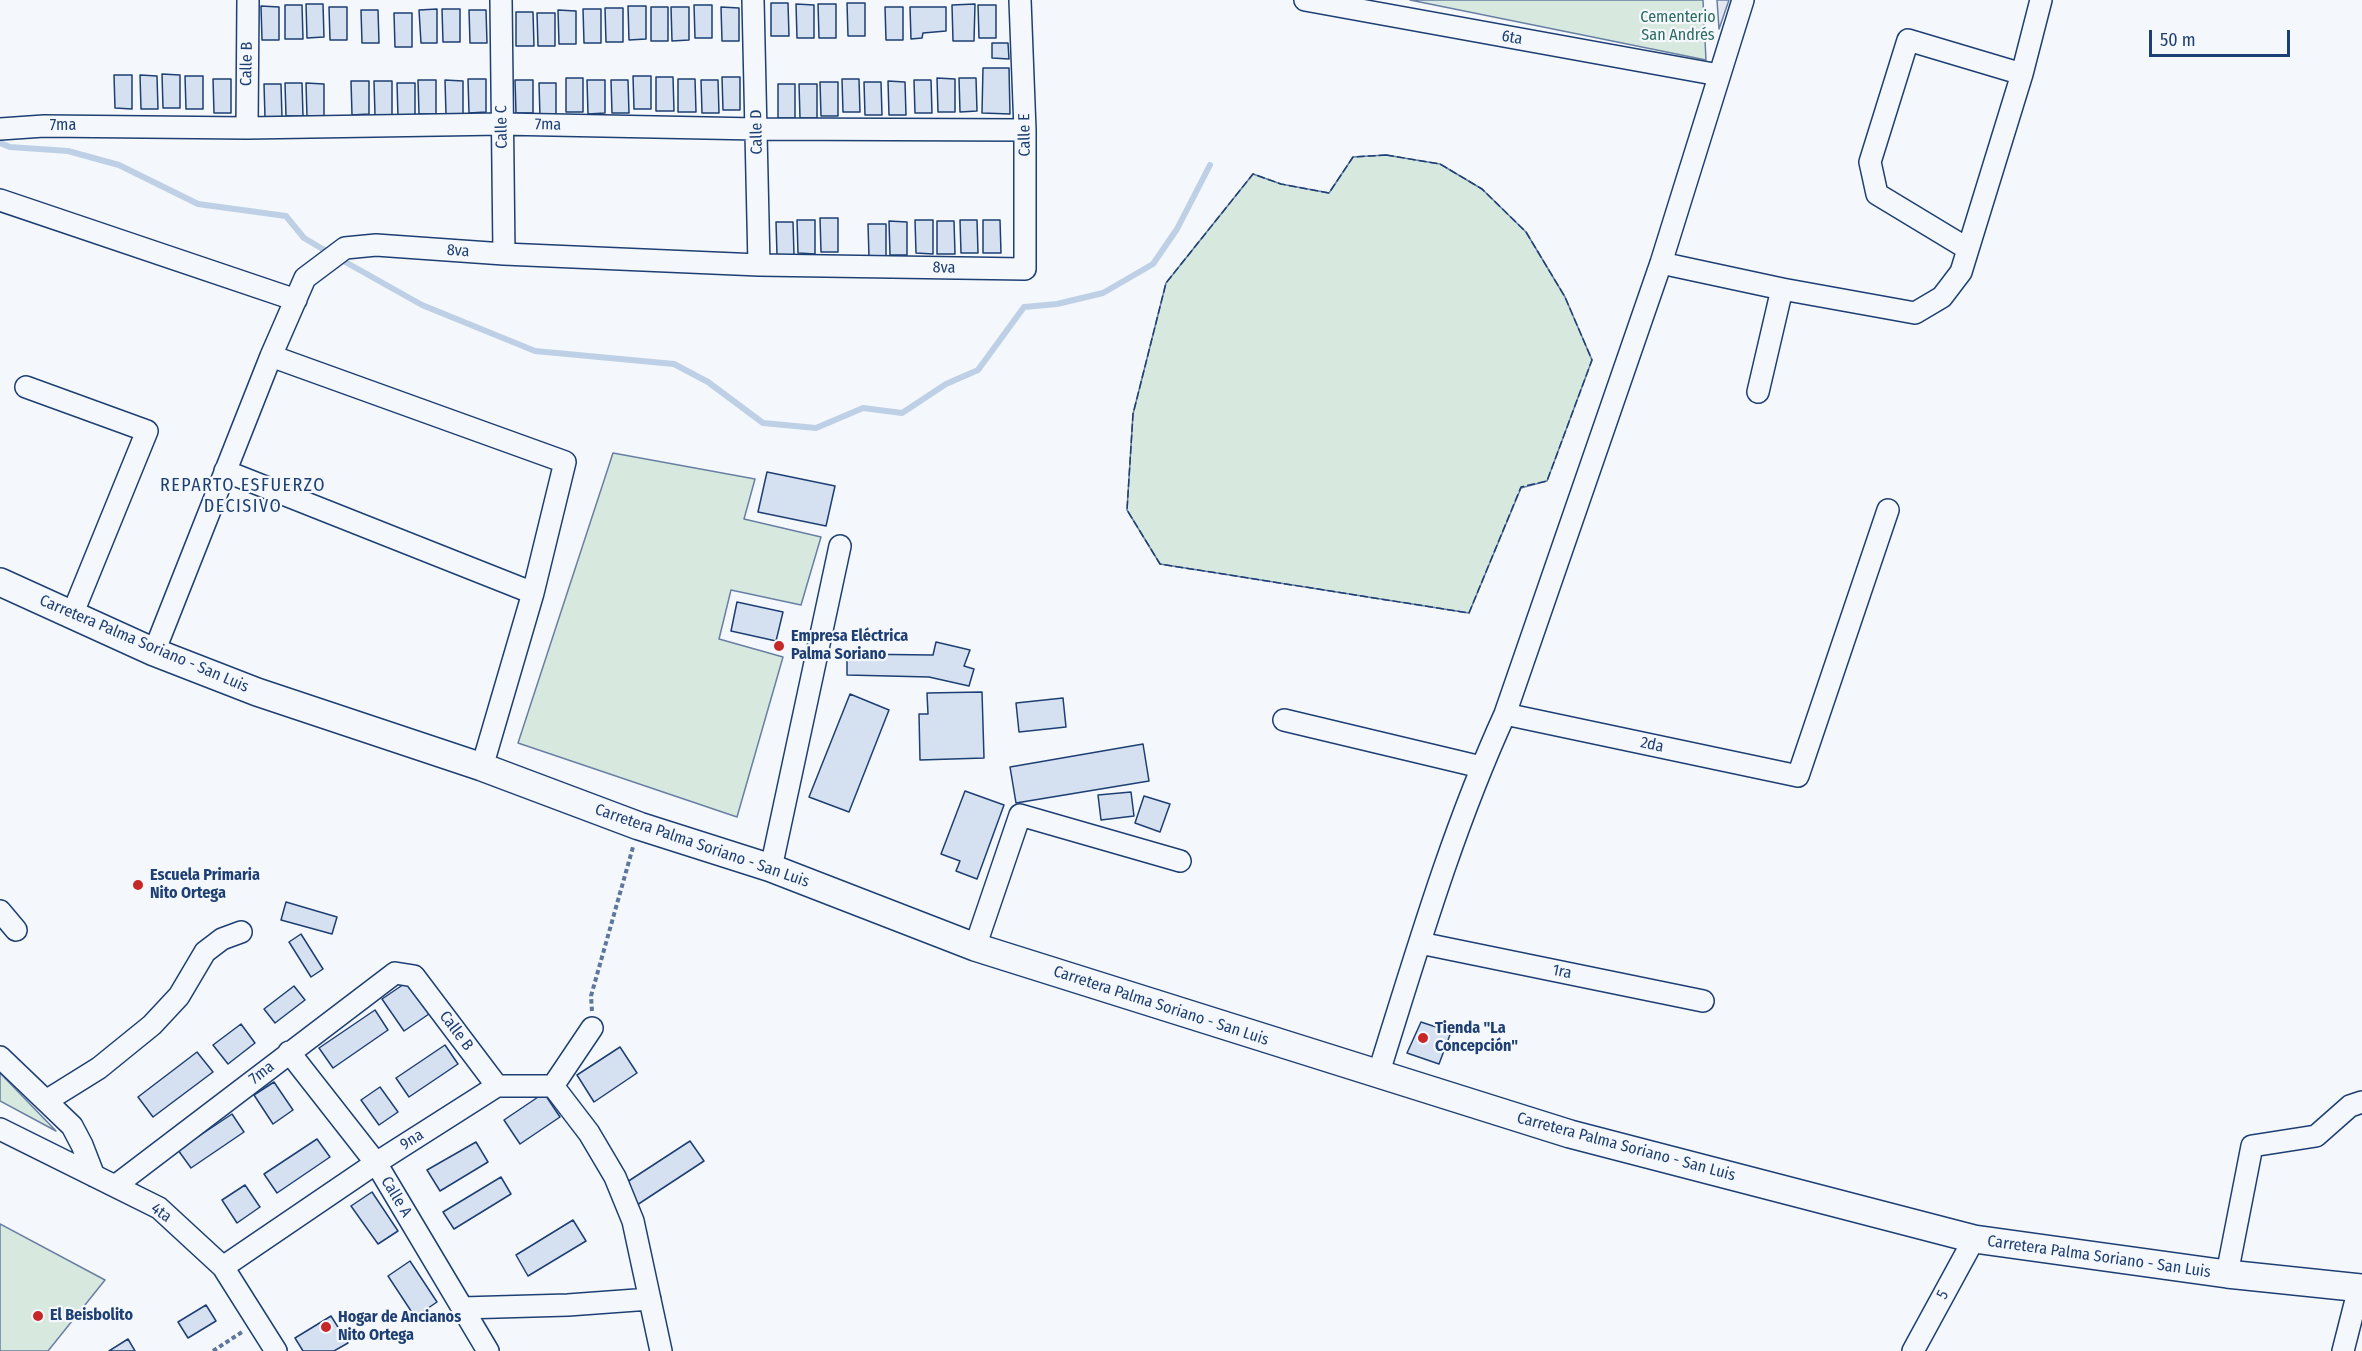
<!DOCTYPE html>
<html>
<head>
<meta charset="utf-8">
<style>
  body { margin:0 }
  #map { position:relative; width:2362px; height:1351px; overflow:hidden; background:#f4f7fb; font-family:"Fira Sans Condensed",sans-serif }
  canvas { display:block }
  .scale { position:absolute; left:2149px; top:30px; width:141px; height:27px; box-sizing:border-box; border:3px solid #1d3f73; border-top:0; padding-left:8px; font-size:18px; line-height:21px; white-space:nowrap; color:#1d3f73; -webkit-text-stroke:4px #f4f7fb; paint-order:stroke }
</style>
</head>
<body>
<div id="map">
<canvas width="2362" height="1351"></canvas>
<div class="scale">50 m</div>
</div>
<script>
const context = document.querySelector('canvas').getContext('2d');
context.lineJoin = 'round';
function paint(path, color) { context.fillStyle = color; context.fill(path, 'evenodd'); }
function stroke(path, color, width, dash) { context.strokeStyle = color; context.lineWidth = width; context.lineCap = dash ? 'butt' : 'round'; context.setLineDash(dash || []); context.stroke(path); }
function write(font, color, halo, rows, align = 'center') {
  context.font = font + ' "Fira Sans Condensed",sans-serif'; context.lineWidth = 4.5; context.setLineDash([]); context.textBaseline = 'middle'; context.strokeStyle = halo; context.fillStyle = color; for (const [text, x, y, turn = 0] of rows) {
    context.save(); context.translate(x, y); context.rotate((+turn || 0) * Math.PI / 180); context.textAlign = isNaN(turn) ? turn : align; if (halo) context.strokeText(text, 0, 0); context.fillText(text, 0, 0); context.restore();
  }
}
const green = new Path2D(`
  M1410,0H1703L1706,60Z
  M1386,155L1440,164L1482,189L1526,232L1565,297L1592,360L1547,481L1521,488L1469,613L1160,564L1127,510L1133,414L1166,283L1253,174L1281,184L1329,193L1353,157Z
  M613,453L755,479L744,519L821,537L801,605L731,590L719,639L783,657L737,817L518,743Z
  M0,1073L56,1131L0,1101Z
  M0,1224L105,1280L48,1351H0Z`);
const parking = new Path2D(`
  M1717,0H1729L1719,29Z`);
const stream = new Path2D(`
  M0,143L10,147L68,151L119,165L198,204L286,216L304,238L326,251
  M340,259L422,305L535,351L674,364L708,382L763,423L816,428L863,408L902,413L946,384L978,370L1024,307L1057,304L1103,293L1153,264L1177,229L1210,165`);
const building = new Path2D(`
  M771,3H788L789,36H771Z
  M847,3H865V36H848Z
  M306,4H323L324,37L307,38Z
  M796,4L814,5V38H797Z
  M818,4H836V38H819Z
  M975,4L974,41H953L952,5Z
  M285,5H302L303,39H285Z
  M694,5H712V38H695Z
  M978,5H996V38H979Z
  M261,6L279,7V40H262Z
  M628,6H646V39L629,40Z
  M329,7H347V40H330Z
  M651,7H668V41H651Z
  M671,7H689V40L672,41Z
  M721,7L739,8V41H722Z
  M885,7H903V40H886Z
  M910,7H946V31L923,33L922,38L911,39Z
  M605,8H623V42H606Z
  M437,9V43H421L419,10Z
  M442,9H460V42H443Z
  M583,9H601V43H584Z
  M361,10H378L379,43H362Z
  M469,10H486L487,43H470Z
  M558,10L576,11V44H559Z
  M516,12H533L534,46H516Z
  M394,13H412V47H395Z
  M537,13H555V46H538Z
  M992,43H1008L1009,59L992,58Z
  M983,68H1009L1010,114L982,113Z
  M162,74L180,75V108H163Z
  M114,75H132V109L115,108Z
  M140,75L157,76L158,109H141Z
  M185,76H203V109H186Z
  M633,76H651V109H634Z
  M656,77H673L674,111H656Z
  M722,77H740V110H723Z
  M566,78H583V112H566Z
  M937,78L955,79V112H938Z
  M959,78H976L977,111L960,112Z
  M213,79H231V113H214Z
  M468,79H486V112L469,113Z
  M678,79H695L696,112H678Z
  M842,79H859L860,112H843Z
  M418,80H436V114H419Z
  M445,80L463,81V114H446Z
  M515,80H533V113H516Z
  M587,80H605V113L588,114Z
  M611,80H628L629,113H612Z
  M701,80H718L719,113H702Z
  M914,80H931L932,113H915Z
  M351,81H369V114L352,115Z
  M374,81H392V115H375Z
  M888,81L905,82L906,115H889Z
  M820,82H838V116H821Z
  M864,82H881L882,115H865Z
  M285,83H302L303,116H286Z
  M306,83L324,84V117H307Z
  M397,83H415V116L398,117Z
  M539,83H556V116L540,117Z
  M264,84H281L282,118H265Z
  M778,84H795V118H778Z
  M799,84H817V118H800Z
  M820,218H838V252H821Z
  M797,220H815V254L798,253Z
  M915,220H933V254L916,253Z
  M960,220H977L978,253H961Z
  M983,220H1000L1001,253H983Z
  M889,221L907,222V255H890Z
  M937,221H954L955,254H937Z
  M776,222H793L794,255H777Z
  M868,224H886V257H869Z
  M767,472L835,486L826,526L758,512Z
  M737,602L783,612L776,641L731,631Z
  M936,642L970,650L964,666L974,669L969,686L929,677L847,675V654L933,655Z
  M982,692L984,758L920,760L919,714H928L927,693Z
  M850,694L889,710L849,812L809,797Z
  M1063,698L1066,727L1019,732L1016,703Z
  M1143,744L1149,781L1016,803L1010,767Z
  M965,791L1004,805L977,879L956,871L960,861L941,854Z
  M1131,792L1134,816L1101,820L1098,795Z
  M1144,796L1170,804L1160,832L1135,823Z
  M286,902L337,917L332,934L281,920Z
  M301,934L323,969L311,977L289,942Z
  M407,982L429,1014L404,1031L382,999Z
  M294,986L305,1000L275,1023L264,1009Z
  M375,1010L388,1030L333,1068L319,1048Z
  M1421,1022L1451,1032L1439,1064L1407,1053Z
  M241,1024L255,1043L228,1064L213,1045Z
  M445,1045L458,1064L409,1097L396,1078Z
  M620,1047L637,1073L594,1102L577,1075Z
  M197,1052L213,1072L153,1117L138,1097Z
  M274,1082L293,1110L273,1124L254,1095Z
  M380,1087L398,1112L379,1125L361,1100Z
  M544,1093L560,1117L520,1144L504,1120Z
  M232,1114L244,1132L191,1168L178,1150Z
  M317,1139L330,1157L277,1193L264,1174Z
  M690,1141L704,1161L637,1205L624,1184Z
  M476,1142L488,1162L440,1191L427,1170Z
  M501,1177L511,1194L454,1229L443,1212Z
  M245,1185L260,1207L237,1223L222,1200Z
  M372,1192L398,1231L378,1244L351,1206Z
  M573,1220L586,1241L528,1276L516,1255Z
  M410,1261L437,1302L415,1317L388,1276Z
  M206,1305L216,1321L188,1338L178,1322Z
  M331,1316L348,1343L334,1351H303L295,1338Z
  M128,1339L135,1351H109Z`);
const path = new Path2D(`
  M592,1011L591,996L633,847
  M213,1351L242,1332`);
const minor = new Path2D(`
  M501,0L504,254
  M753,0L759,265
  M1305,0L1719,75
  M247,128L248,0
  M0,129L44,126L247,128L502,124L757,129L1025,130
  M0,200L296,300
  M1968,249L1877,194L1870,162L1908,40L2022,74
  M1661,263L1782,289L1915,313L1942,297L1961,272L2022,74L2041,0
  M271,356L565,462L533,593L482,767
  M26,387L147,431L72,615
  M1758,392L1782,289
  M225,471L533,593
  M154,652L271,356L305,278L345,248L376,245L504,254L759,265L1025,269V130L1020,0
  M1505,714L1798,776L1888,510
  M1284,720L1481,767
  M771,868L840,546
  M0,911L16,930
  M1420,943L1703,1001
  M975,947L1020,815L1180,861
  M289,1052L376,1163L488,1351
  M0,1057L72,1126L82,1145L94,1176
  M1378,1075C1416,954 1452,830 1505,714L1661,263L1743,0
  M553,1086L589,1133L615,1177L633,1221L661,1351
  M46,1101L99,1068L152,1025L179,996L205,952L222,939L241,932
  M0,1129L159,1208L223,1267L276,1351
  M115,1186L395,973L414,976L497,1086
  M223,1267L376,1163L497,1086H553L592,1028
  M2227,1274L2252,1146L2316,1136L2350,1106L2362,1102
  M462,1308L568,1305L650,1299
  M1913,1351L1974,1239
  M2343,1351L2359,1288`);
const major = new Path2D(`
  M0,582L154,652L257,692L482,767L639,826L771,868L975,947L1570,1134L1974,1239L2227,1274L2362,1288`);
const fence = new Path2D(`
  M1386,155L1440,164L1482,189L1526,232L1565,297L1592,360L1547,481L1521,487L1469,613L1160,564L1127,510L1133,414L1166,283L1253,174L1281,184L1329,193L1353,157Z`);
const markers = [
  [779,646,6,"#c62828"],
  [138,885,6,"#c62828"],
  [1423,1038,6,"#c62828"],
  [38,1316,6,"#c62828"],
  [326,1327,6,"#c62828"]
];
const parkNames = [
  ["Cementerio",1678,18],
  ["San Andrés",1678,36]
];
const streetNames = [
  ["6ta",1512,38,10],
  ["Calle B",247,64,-89],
  ["7ma",548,125,1],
  ["7ma",63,126],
  ["Calle C",502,127,-91],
  ["Calle D",757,132,-91],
  ["Calle E",1025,135,-91],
  ["8va",458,251,4],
  ["8va",944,268,1],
  ["Carretera Palma Soriano - San Luis",144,644,23],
  ["2da",1652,745,12],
  ["Carretera Palma Soriano - San Luis",702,846,19],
  ["1ra",1562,972,12],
  ["Carretera Palma Soriano - San Luis",1161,1006,18],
  ["Calle B",456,1031,53],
  ["7ma",262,1073,-38],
  ["9na",412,1140,-32],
  ["Carretera Palma Soriano - San Luis",1626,1147,15],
  ["Calle A",396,1197,59],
  ["4ta",161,1213,36],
  ["Carretera Palma Soriano - San Luis",2099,1257,8],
  ["5",1943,1295,-62]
];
const poiNames = [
  ["Empresa Eléctrica",791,637],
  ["Palma Soriano",791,655],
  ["Escuela Primaria",150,876],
  ["Nito Ortega",150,894],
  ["Tienda \"La",1435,1029],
  ["Concepción\"",1435,1047],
  ["El Beisbolito",50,1316],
  ["Hogar de Ancianos",338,1318],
  ["Nito Ortega",338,1336]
];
const neighbourhoodNames = [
  ["REPARTO ESFUERZO",243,486],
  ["DECISIVO",243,507]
];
paint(green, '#d7e8df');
stroke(green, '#687fa3', 1.5);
paint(parking, '#e3e8f0');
stroke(parking, '#687fa3', 1.5);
stroke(stream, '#bed0e5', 6);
paint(building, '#d5e0f0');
stroke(building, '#1d3f73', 1.5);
stroke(minor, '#1d3f73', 24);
stroke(major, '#1d3f73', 30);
stroke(path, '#5e769c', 4, [4.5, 3]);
stroke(minor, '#f4f7fb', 21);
stroke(major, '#f4f7fb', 27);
stroke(fence, '#1d3f73', 1.5, [8, 3]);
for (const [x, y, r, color] of markers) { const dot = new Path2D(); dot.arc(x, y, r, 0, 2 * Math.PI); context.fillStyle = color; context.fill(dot); stroke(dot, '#f4f7fb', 2); }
write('16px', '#2c6c60', '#f4f7fb', parkNames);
write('16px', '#1d3f73', '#f4f7fb', streetNames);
write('bold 16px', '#1d3f73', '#f4f7fb', poiNames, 'left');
context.letterSpacing = '1.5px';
write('18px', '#1d3f73', '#f4f7fb', neighbourhoodNames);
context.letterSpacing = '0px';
</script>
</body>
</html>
